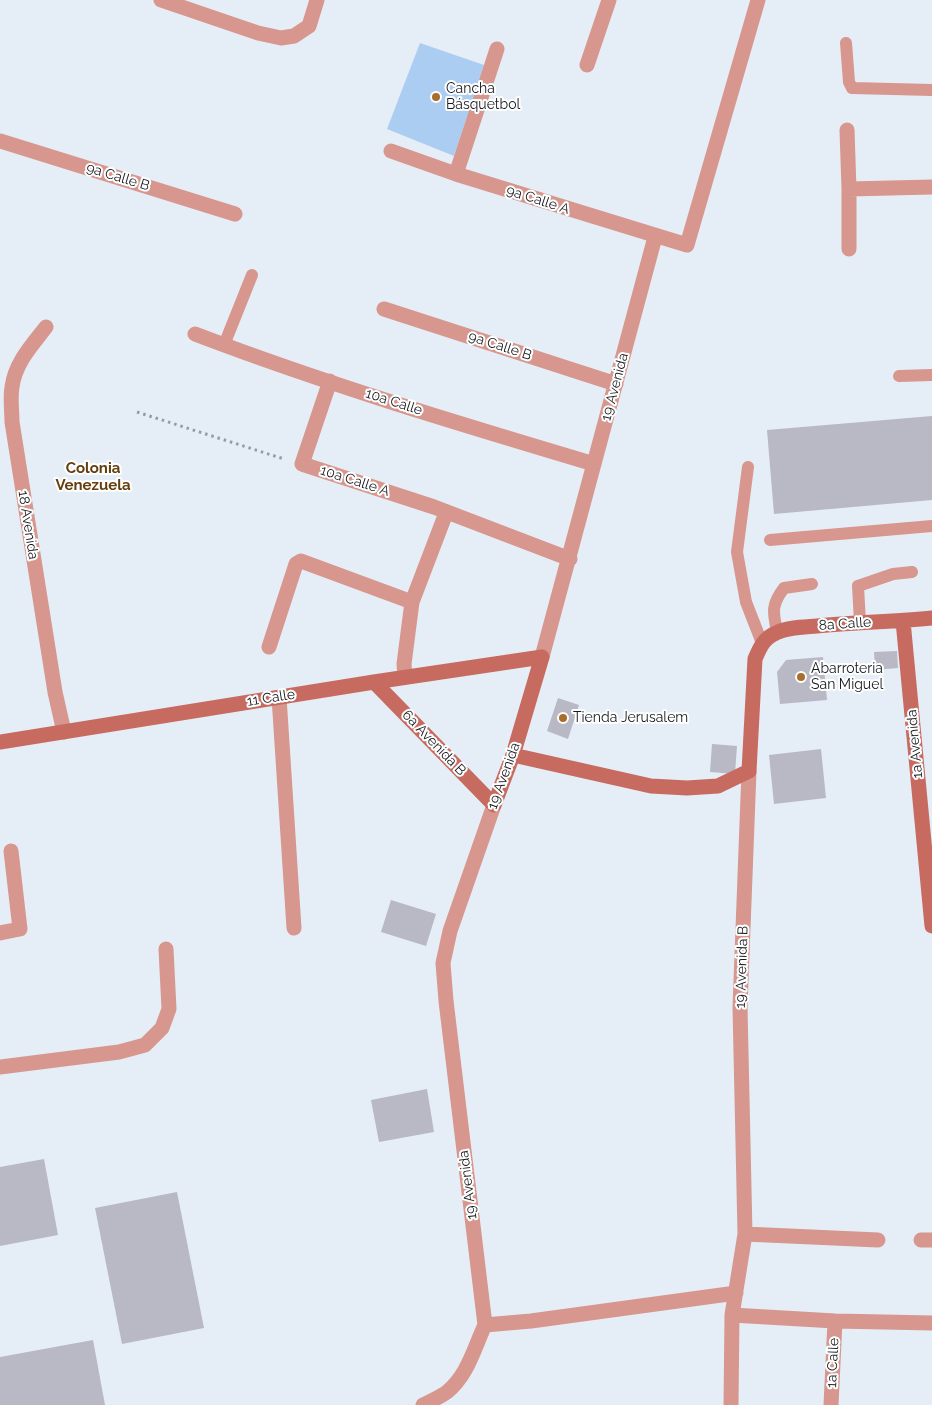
<!DOCTYPE html>
<html>
<head>
<meta charset="utf-8">
<style>
  body { margin:0 }
  canvas { display:block; background:#e5edf7 }
</style>
</head>
<body>
<canvas width="932" height="1405"></canvas>
<script>
const context = document.querySelector('canvas').getContext('2d');
context.lineJoin = 'round';
function paint(path, color) { context.fillStyle = color; context.fill(path, 'evenodd'); }
function stroke(path, color, width, dash) { context.strokeStyle = color; context.lineWidth = width; context.lineCap = dash ? 'butt' : 'round'; context.setLineDash(dash || []); context.stroke(path); }
function write(font, color, halo, rows, align = 'center') {
  context.font = font + ' Raleway,sans-serif'; context.lineWidth = 4; context.setLineDash([]); context.textBaseline = 'middle'; context.strokeStyle = halo; context.fillStyle = color; for (const [text, x, y, turn = 0] of rows) {
    context.save(); context.translate(x, y); context.rotate((+turn || 0) * Math.PI / 180); context.textAlign = isNaN(turn) ? turn : align; if (halo) context.strokeText(text, 0, 0); context.fillText(text, 0, 0); context.restore();
  }
}
const green = new Path2D(`
  M420,43L484,65L454,156L387,129Z`);
const building = new Path2D(`
  M932,416V500L774,514L767,430Z
  M897,651L898,668L875,670L874,652Z
  M823,657L827,700L780,704L777,672L786,660Z
  M558,698L579,705L568,739L547,731Z
  M712,744L737,746L735,774L710,772Z
  M821,749L826,798L774,804L769,755Z
  M391,900L436,914L426,946L381,932Z
  M427,1089L434,1132L379,1142L371,1100Z
  M44,1159L58,1235L0,1246V1167Z
  M177,1192L204,1328L122,1344L95,1208Z
  M93,1340L105,1405H0V1357Z`);
const path = new Path2D(`
  M137,412L284,459`);
const lane = new Path2D(`
  M846,43L849,82L852,88L932,90
  M224,345L252,275
  M899,376L932,375
  M748,467L737,552L746,602L762,643
  M770,540L932,526
  M860,622L858,586L893,574L912,572
  M777,632C773,612 771,605 784,588L812,584`);
const street = new Path2D(`
  M161,0L258,33L281,38L294,36L309,26L317,0
  M587,65L609,0
  M847,130L849,189L932,187
  M0,141L235,214
  M391,151L456,174L687,245L758,0
  M456,174L497,49
  M849,189V249
  M384,309L616,384
  M46,327C32,345 15,363 12,387C10,398 12,411 12,422L55,692L64,732
  M195,334C326,384 460,424 594,464
  M330,381L302,464L434,507L570,559
  M412,602L446,513
  M269,647L296,564L301,561L412,602L404,664L405,677
  M542,657L655,237
  M279,697L294,928
  M0,933L20,929L11,851
  M0,1067L119,1052L145,1045L162,1028L169,1009L166,949
  M745,1234L878,1240
  M921,1240H932
  M732,1315L835,1321L932,1323
  M485,1325L446,1001L443,963L450,931L494,805
  M485,1325L531,1321L736,1293
  M423,1405C431,1401 440,1397 447,1392C468,1375 474,1348 485,1325
  M731,1405L732,1315L745,1234L740,1007L749,771
  M831,1405L835,1321`);
const secondary = new Path2D(`
  M903,621L932,926
  M0,742L374,682L542,657L513,755L494,805L374,682
  M513,755L651,786L687,788L718,786L749,771L755,659C760,647 764,638 776,633C787,627 805,627 817,626C856,622 894,622 932,618`);
const markers = [
  [436,97,5,"#a76e2c"],
  [801,677,5,"#a76e2c"],
  [563,718,5,"#a76e2c"]
];
const poiNames = [
  ["Cancha",446,89],
  ["Básquetbol",446,105],
  ["Abarroteria",811,669],
  ["San Miguel",811,685],
  ["Tienda Jerusalem",573,718]
];
const streetNames = [
  ["9a Calle B",118,177,17],
  ["9a Calle A",538,200,18],
  ["9a Calle B",500,346,18],
  ["19 Avenida",615,387,-75],
  ["10a Calle",394,402,18],
  ["10a Calle A",355,481,18],
  ["18 Avenida",28,525,81],
  ["8a Calle",845,624,-4],
  ["11 Calle",271,698,-9],
  ["6a Avenida B",434,743,46],
  ["1a Avenida",915,744,-95],
  ["19 Avenida",504,776,-70],
  ["19 Avenida B",742,967,-88],
  ["19 Avenida",468,1185,-97],
  ["1a Calle",833,1363,-87]
];
const neighbourhoodNames = [
  ["Colonia",93,468],
  ["Venezuela",93,485]
];
paint(green, '#abcdf2');
paint(building, '#b9b9c5');
stroke(path, '#959ba2', 3, [2.5, 4]);
stroke(lane, '#d7978e', 12);
stroke(street, '#d7978e', 15);
stroke(secondary, '#c76b60', 15);
for (const [x, y, r, color] of markers) { const dot = new Path2D(); dot.arc(x, y, r, 0, 2 * Math.PI); context.fillStyle = color; context.fill(dot); stroke(dot, '#fff', 2); }
write('14px', '#17191d', '#fff', poiNames, 'left');
write('14px', '#17191d', '#fff', streetNames);
write('bold 15px', '#643e0e', '#fff', neighbourhoodNames);
</script>
</body>
</html>
